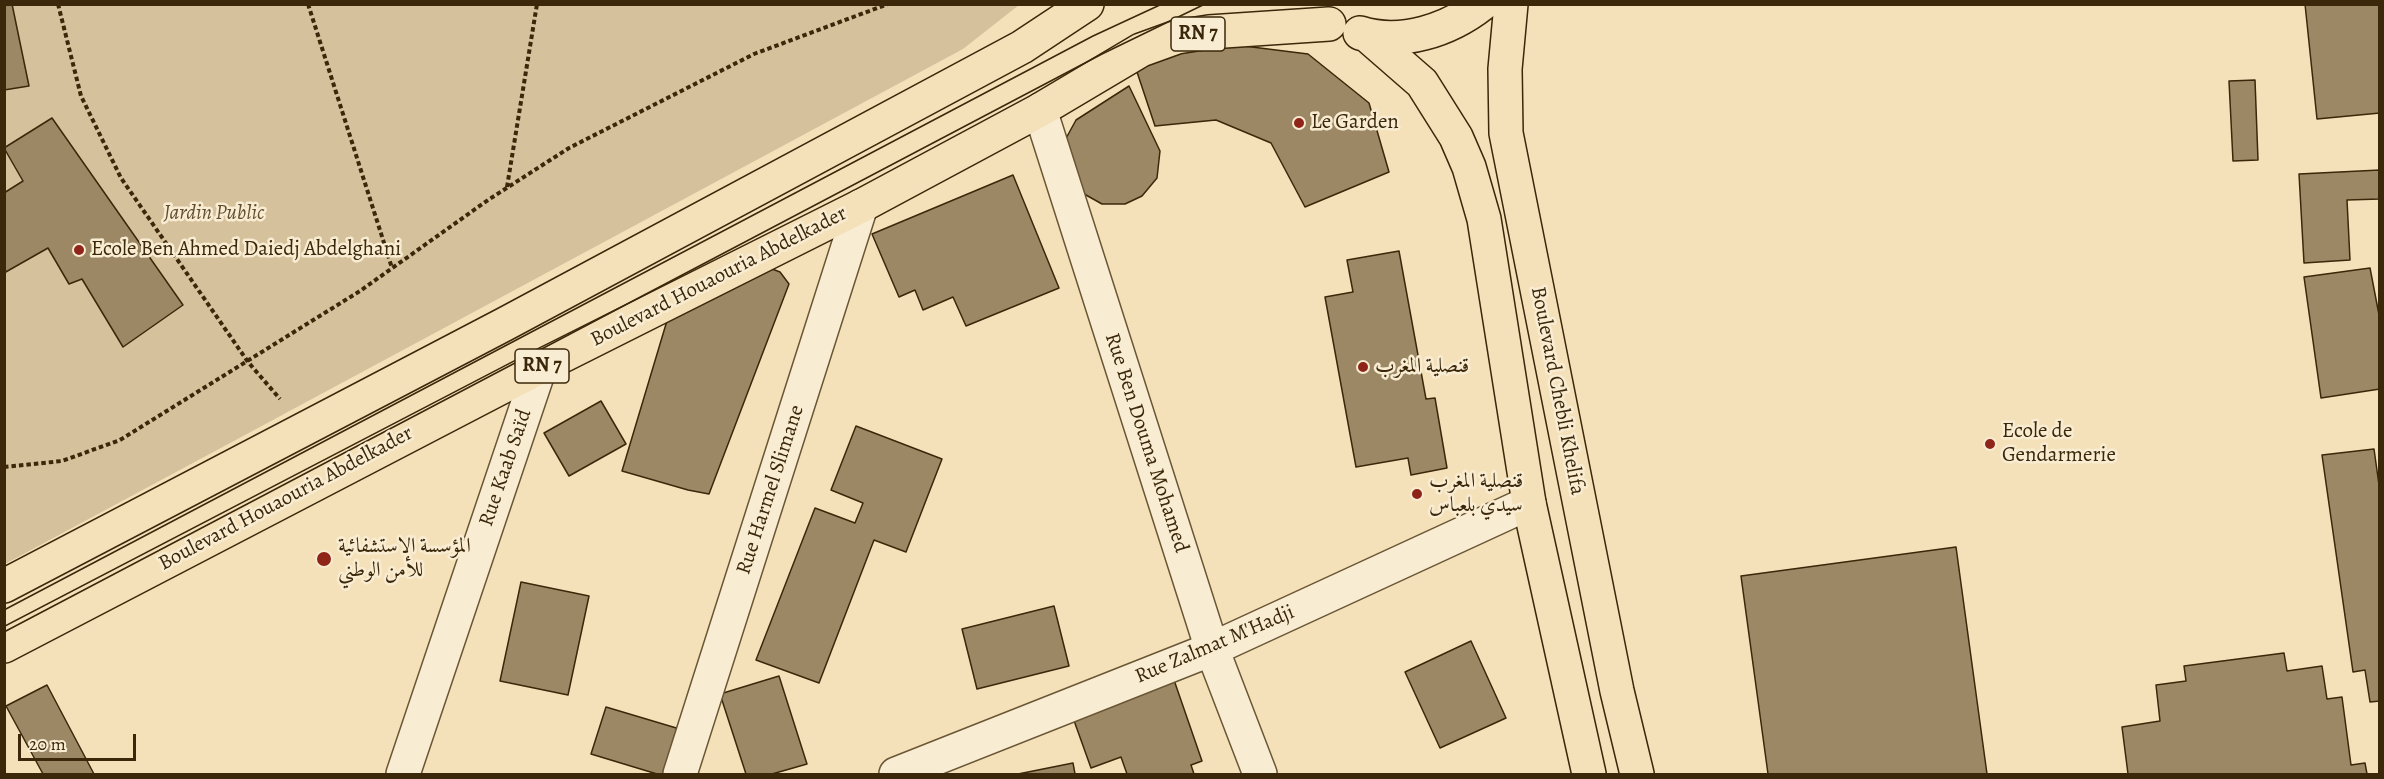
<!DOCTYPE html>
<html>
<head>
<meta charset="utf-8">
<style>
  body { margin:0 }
  #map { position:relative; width:2384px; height:779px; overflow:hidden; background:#f5e1b9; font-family:Alegreya,serif }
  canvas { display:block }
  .frame { position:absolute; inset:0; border:6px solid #3b2709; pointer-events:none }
  .scale { position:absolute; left:18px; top:734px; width:118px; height:27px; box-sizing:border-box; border:3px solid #3b2709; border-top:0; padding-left:8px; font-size:18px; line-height:21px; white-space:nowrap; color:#3b2709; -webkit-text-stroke:4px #f8ecd2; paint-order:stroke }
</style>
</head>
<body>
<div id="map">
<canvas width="2384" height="779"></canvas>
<div class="frame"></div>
<div class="scale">20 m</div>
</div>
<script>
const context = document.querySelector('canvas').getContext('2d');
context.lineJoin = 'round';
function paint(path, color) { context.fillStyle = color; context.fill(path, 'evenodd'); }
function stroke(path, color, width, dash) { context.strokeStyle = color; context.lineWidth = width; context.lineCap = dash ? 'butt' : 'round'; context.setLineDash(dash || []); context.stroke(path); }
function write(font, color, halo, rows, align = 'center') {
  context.font = font + ' Alegreya,Amiri,serif'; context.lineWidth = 5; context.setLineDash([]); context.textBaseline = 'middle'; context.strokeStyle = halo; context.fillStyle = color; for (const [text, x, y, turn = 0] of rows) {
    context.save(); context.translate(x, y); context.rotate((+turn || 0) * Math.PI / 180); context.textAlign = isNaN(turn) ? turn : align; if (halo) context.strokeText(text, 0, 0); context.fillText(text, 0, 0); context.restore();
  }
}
const green = new Path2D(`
  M5,5H1019L963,49L5,564Z`);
const building = new Path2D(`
  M12,4L29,86L4,90V6Z
  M2305,4H2379L2380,113L2317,119Z
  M1204,41L1308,54L1369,103L1389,172L1305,207L1271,143L1216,120L1155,126L1132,57Z
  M2255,80L2258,160L2233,161L2229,81Z
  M1129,86L1160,151L1157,178L1142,196L1125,204H1102L1077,190L1064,142L1076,120Z
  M52,118L183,305L123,347L82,279L69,284L48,248L4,273V193L23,181L4,148Z
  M2380,170V199L2347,200L2350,260L2304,263L2299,174Z
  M1013,175L1059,288L966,326L953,297L923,310L915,290L899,297L872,234Z
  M1399,251L1426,399L1435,398L1447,468L1411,475L1408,458L1356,467L1325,297L1353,292L1347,260Z
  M767,267L780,272L789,284L709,494L688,490L622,471L669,314Z
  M2370,268L2380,320V389L2321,398L2304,277Z
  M601,401L626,444L569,476L544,433Z
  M856,426L942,459L906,552L874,540L819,683L756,660L815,508L855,523L863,503L831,490Z
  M2374,449L2380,492V701L2370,702L2365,670L2353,672L2322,455Z
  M1956,547L1987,774H1768L1741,576Z
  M521,582L589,596L568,695L500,681Z
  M1054,606L1069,666L977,689L962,629Z
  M1471,641L1506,718L1440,748L1405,672Z
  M2284,653L2287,671L2322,666L2327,699L2342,697L2351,765L2365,763L2367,774H2128L2122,727L2160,721L2156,685L2186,681L2184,666Z
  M779,676L807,764L772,774H746L720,694Z
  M1174,680L1202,761L1191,765L1194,774H1127L1121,757L1091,768L1072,715Z
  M47,685L94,774H43L6,706Z
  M606,707L683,730L669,774H657L591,754Z
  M1073,763L1075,774H1018Z`);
const path = new Path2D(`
  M58,4L81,96L121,178L248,362L280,399
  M308,4L392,268
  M507,187L537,4
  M4,467L62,461L120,440L360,291L488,200L569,148L754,54L888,4`);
const minor = new Path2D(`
  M1040,110L1212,649L1260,774
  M403,774L540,367
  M680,774L861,206
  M896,774L1212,649L1529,503`);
const major = new Path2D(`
  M1511,4L1505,69L1506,133L1617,691L1637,774
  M1360,33C1401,46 1449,30 1482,4
  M1368,36L1422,83L1456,137L1469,167L1484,219L1529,503L1589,774
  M4,586L505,324L1022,47L1087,4
  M4,646L540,367L861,206L1040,110L1141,50L1177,37L1209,32L1329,24`);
const tram = new Path2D(`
  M4,610L1093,36L1162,4
  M4,632L1102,54L1205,4`);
const markers = [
  [1299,123,6,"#8f2418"],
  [79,250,6,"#8f2418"],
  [1363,367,6,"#8f2418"],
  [1990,444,6,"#8f2418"],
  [1417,494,6,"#8f2418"],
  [324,559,8,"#8f2418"]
];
const shields = [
  [1198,34,54],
  [542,366,54]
];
const shieldNames = [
  ["RN 7",1198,34],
  ["RN 7",542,366]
];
const poiNames = [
  ["Le Garden",1311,123],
  ["Ecole Ben Ahmed Daiedj Abdelghani",91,250],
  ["قنصلية المغرب",1375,367],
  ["Ecole de",2002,432],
  ["Gendarmerie",2002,456],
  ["قنصلية المغرب",1429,482],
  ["سيدي بلعباس",1429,506],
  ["المؤسسة الاستشفائية",338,547],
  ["للأمن الوطني",338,571]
];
const parkNames = [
  ["Jardin Public",214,214]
];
const streetNames = [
  ["Boulevard Houaouria Abdelkader",719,277,-27],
  ["Boulevard Chebli Khelifa",1557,391,79],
  ["Rue Ben Douma Mohamed",1146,443,72],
  ["Rue Kaab Saïd",506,468,-71],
  ["Rue Harmel Slimane",771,490,-72],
  ["Boulevard Houaouria Abdelkader",286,499,-28],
  ["Rue Zalmat M'Hadji",1215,645,-23]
];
paint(green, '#d5c19b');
paint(building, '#9c8865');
stroke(building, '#3b2709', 1.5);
stroke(minor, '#6a5635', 36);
stroke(major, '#3b2709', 36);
stroke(path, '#3b2709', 4, [4.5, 3]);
stroke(minor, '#f8ecd2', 33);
stroke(major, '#f5e1b9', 33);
stroke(tram, '#3b2709', 1.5);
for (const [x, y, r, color] of markers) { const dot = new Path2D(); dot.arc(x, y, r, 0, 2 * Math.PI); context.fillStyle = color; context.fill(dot); stroke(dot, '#f8ecd2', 2); }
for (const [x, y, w] of shields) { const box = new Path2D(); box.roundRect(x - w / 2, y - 17, w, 34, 4.5); context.fillStyle = '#f8ecd2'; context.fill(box); stroke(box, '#3b2709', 1.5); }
write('bold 20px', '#3b2709', null, shieldNames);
write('21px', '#3b2709', '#f8ecd2', poiNames, 'left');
write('italic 21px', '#624e2e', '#f8ecd2', parkNames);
write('21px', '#3b2709', '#f8ecd2', streetNames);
</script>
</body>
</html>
